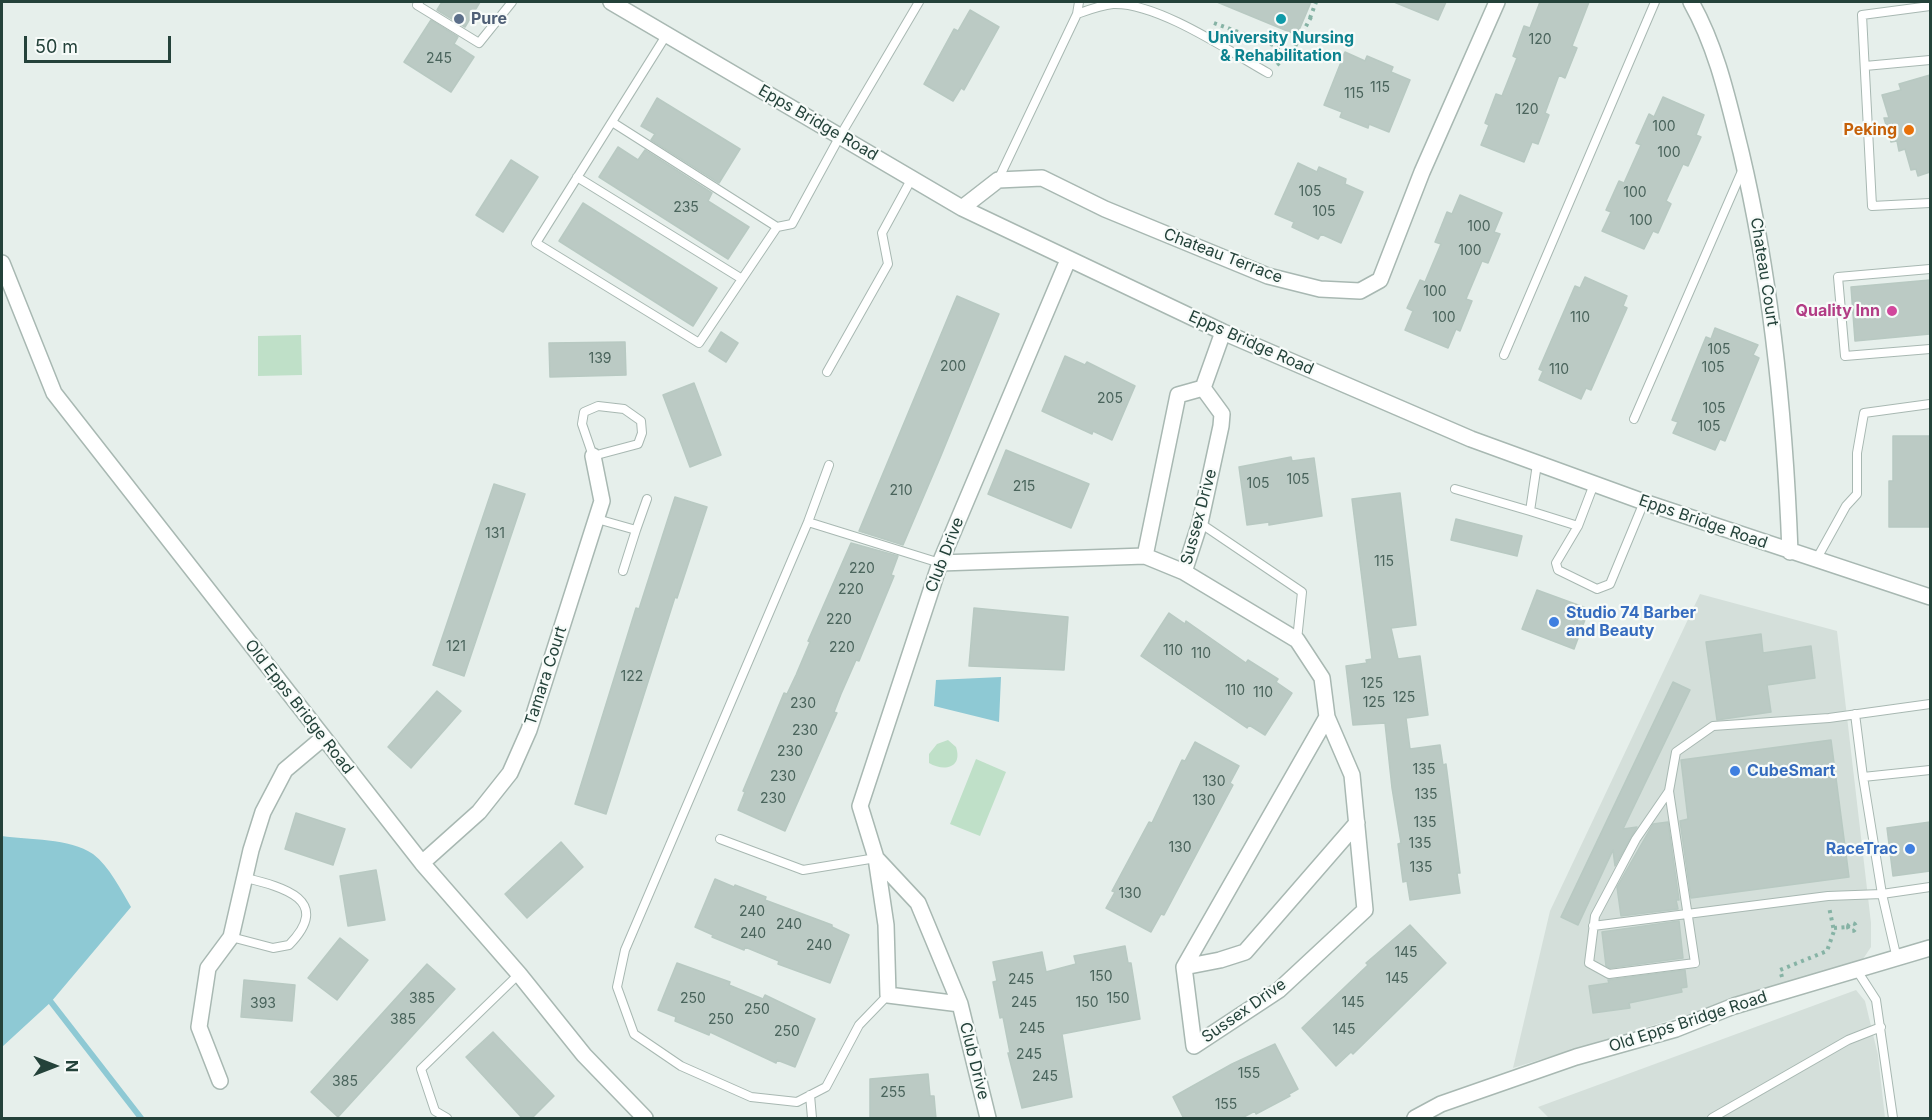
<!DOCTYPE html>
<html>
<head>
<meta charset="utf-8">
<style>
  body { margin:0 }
  #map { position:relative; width:1932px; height:1120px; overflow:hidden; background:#e6efeb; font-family:Inter,sans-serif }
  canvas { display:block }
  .frame { position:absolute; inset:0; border:3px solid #24423a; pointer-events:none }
  .north { position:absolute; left:24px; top:1036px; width:60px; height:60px; -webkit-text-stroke:4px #f7fbf9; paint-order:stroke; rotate:90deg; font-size:16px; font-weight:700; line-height:24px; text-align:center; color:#24423a }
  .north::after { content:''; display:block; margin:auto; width:21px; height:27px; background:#24423a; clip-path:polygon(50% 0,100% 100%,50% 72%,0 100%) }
  .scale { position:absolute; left:24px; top:36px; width:147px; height:27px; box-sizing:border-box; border:3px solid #24423a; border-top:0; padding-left:8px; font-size:18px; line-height:21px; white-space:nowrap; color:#24423a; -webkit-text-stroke:4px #f7fbf9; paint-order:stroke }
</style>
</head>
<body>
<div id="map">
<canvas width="1932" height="1120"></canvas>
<div class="frame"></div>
<div class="north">N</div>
<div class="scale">50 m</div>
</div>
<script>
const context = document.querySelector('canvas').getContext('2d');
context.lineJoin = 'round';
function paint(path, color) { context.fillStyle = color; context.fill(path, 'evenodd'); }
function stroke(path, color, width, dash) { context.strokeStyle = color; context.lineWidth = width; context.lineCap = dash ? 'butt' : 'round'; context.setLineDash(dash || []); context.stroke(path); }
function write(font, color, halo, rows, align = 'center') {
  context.font = font + ' Inter,sans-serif'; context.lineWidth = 4.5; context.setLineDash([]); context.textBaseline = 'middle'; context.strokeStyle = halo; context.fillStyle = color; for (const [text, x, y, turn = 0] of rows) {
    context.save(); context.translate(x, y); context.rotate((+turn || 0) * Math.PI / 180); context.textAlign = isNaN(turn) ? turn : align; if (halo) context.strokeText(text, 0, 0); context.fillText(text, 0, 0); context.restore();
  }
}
const built = new Path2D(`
  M1700,594L1837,631L1871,923V947L1861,962L1513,1068L1550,911Z
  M1856,990L1865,1001L1878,1055L1885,1118H1549L1538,1107Z`);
const green = new Path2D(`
  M301,335L302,375L258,376V336Z
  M948,740L956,747C963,768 944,772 929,763V754L937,744Z
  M976,759L1006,772L980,836L950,824Z`);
const water = new Path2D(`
  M1001,677L999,722L934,706L936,680Z
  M2,836C28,840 70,838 93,854C109,866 121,890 131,907L51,1002L2,1047Z`);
const stream = new Path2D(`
  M51,1002L141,1118`);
const building = new Path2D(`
  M442,2H480L465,27L437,10Z
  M1217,2H1311L1297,35Z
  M1394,2H1446L1438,20Z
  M1540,2H1589L1572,46L1577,48L1565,78L1559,75L1545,113L1549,115L1538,144L1532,142L1524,162L1481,145L1489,125L1485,123L1496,94L1502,96L1517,58L1513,56L1524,26L1530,28Z
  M970,10L999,27L964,90L961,88L953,101L924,84L954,29L958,31Z
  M431,20L458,37L454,44L474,57L451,92L404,62Z
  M1345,52L1365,61L1367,56L1393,67L1391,72L1410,80L1389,132L1369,124L1368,128L1340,117L1342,112L1324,105Z
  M1930,75V172L1918,176L1916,169L1911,170L1905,149L1899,151L1897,141L1891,142L1884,118H1889L1882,95L1901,90L1899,84Z
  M1663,97L1704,115L1696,135L1701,137L1688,166L1683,164L1666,201L1671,204L1658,233L1653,231L1644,249L1602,231L1611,212L1606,210L1619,181L1624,183L1641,145L1636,143L1649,114L1654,117Z
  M657,98L740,149L719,183L651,140L655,134L641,126Z
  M618,147L638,160L645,150L712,193L708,201L749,227L728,259L599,177Z
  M511,160L538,177L503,232L476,215Z
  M1298,163L1317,172L1319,167L1346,179L1345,184L1363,192L1341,243L1321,234L1318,239L1292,227L1294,222L1275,214Z
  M1460,195L1502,213L1494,232L1500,234L1488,263L1482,261L1466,299L1472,301L1460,331L1456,329L1448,348L1405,330L1413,311L1407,308L1420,280L1425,282L1441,244L1435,242L1447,212L1452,214Z
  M583,203L717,288L693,326L559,241Z
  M1585,277L1627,296L1623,306L1627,308L1591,390L1586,388L1581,399L1539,380L1543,371L1539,369L1575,286L1580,288Z
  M1930,280V334L1855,341L1851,287Z
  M957,296L999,314L940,458L903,545L859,531Z
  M1715,328L1758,345L1753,355L1759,358L1725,441L1720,439L1715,450L1673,433L1678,422L1672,420L1706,337L1711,339Z
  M721,332L738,343L726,362L709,351Z
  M625,342L626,375L550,377L549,343Z
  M1065,356L1085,365L1087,362L1135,386L1112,440L1093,431L1092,434L1042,411Z
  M694,383L721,455L690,467L663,395Z
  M1893,436H1930V527H1889V481H1893Z
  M1006,450L1089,484L1071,528L988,494Z
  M1291,457L1292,461L1314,458L1322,516L1269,525V522L1247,525L1239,467Z
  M494,484L525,494L464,676L433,665Z
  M1400,493L1416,625L1391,628L1398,659L1420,656L1428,715L1406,718L1410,749L1440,745L1443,765L1446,764L1460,873H1457L1460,893L1410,900L1407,881L1403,882L1398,844L1401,843L1392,788L1385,723L1353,725L1346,666L1367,663L1366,660L1372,659L1352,499Z
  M675,497L707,507L677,598L675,597L606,814L575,804L636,608L639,609Z
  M1456,519L1522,536L1517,556L1451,540Z
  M851,543L898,556L891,575L894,576L859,661L856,660L841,694L834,712L837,713L785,831L738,810L745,792L743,791L784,693L787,694L796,675L810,642L808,641Z
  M1537,590L1589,609L1574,649L1522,629Z
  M974,608L1068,617L1064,670L969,666Z
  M1169,613L1185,624L1186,621L1246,663L1248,660L1278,679L1276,682L1292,693L1265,735L1249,725L1247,728L1141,656Z
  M1761,634L1763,653L1811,646L1815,678L1767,685L1771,712L1717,720L1706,642Z
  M1673,682L1690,690L1623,829L1637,827L1615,866L1613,850L1578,925L1561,917Z
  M437,691L461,711L411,768L388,747Z
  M1831,740L1849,877L1691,898L1680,821L1688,819L1681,760Z
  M1195,742L1239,766L1230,783L1233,785L1164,915L1161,914L1151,932L1106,908L1115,892L1112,891L1149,822L1152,823L1182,760L1185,761Z
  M296,813L345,829L333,865L285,849Z
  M1668,822L1679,900H1676L1678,909L1621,916L1617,887L1653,824Z
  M1930,822V871L1893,876L1887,828Z
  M561,842L583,867L527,918L505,894Z
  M376,870L385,920L348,926L340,876Z
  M715,879L734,887L735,885L766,897L765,900L832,925V927L849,935L830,983L778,964L779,961L745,947L744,950L712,937L713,935L695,927Z
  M1679,921L1683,958L1610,968L1606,966L1602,932Z
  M1410,925L1446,963L1353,1054L1351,1052L1336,1066L1302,1028L1368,965L1366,963Z
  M340,938L368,960L337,1000L308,978Z
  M1125,946L1128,963H1131L1140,1019L1062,1034L1072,1097L1022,1108L1008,1053H1010L1003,1017L1000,1018L993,982L997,981L993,962L1042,952L1046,972L1076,964L1074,956Z
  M677,963L730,982L729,985L763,999L765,995L815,1019L795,1067L777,1060L776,1063L710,1032L709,1035L675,1021L676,1017L658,1010Z
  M427,964L455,989L338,1117L311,1092Z
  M1685,970L1687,987L1681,988L1682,992L1629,1003L1630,1008L1593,1013L1589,986L1609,983L1608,980Z
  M244,980L295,985L292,1021L241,1017Z
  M493,1032L554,1096L531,1119H523L466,1057Z
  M1275,1044L1298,1089L1289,1094L1290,1096L1256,1114L1255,1111L1240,1119H1184L1173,1097L1232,1064Z
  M928,1074L930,1096H934L936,1119H870V1079Z`);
const path = new Path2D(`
  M1310,18L1316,2
  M1214,23L1292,52L1311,17
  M1277,65L1292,52
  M1848 927a4 4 0 1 1 8 0a4 4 0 1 1-8 0Z
  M1834,928L1847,927
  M1782,977L1780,970L1827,951L1834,931L1829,907`);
const service = new Path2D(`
  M419,2L417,5L479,43L512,2
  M1930,6L1862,15L1872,206L1930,203
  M1077,14L1079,2
  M667,34L536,243L699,343L777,227L792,224L840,136L919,2
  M1865,66L1930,60
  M612,122L777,227
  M577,177L742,279
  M998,180L1077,14C1088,10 1101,5 1113,4C1157,2 1229,51 1268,73
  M1930,269L1838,277L1845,356L1930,349
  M1504,355L1655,2
  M827,372L888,264L882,233L912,178
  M598,406L624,409L641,421L642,433L638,444L593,456L582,424L584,412Z
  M1634,419L1742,171
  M1537,464L1530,511L1578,526
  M829,465L808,522L625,950L617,987L634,1034L681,1066L751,1097L797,1102L826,1087L859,1025L888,995
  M1594,484L1578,526L1556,563L1558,570L1597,589L1610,584L1644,502
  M1455,489L1530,511
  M597,519L636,530L647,499
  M808,522L940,563
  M1200,523L1302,592L1297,640
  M1816,560L1846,506L1857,494V453L1864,413L1930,404
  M623,571L636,530
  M1855,714L1863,777
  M1669,791L1695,963L1609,974L1589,963L1595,916L1636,839L1669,791L1676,752L1713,726L1829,718L1930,704
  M720,839L803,870L876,858
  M1593,926L1828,896L1882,894L1930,887
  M231,937L273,948L289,945C333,900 283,887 246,878
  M1897,959L1882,894L1863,777L1930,770
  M1856,969L1876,1000L1893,1118
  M810,1095L812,1118
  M447,1118L435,1111L421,1069L519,974
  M1712,1118L1848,1040L1881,1027`);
const minor = new Path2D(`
  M611,2L962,208L1223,332L1471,439L1644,502L1930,597
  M1691,2C1717,48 1728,100 1741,152C1772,283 1785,417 1790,552
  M962,208L998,180L1042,178L1105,209L1268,276L1320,289L1360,291L1380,280L1422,172L1497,2
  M2,263L54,393L422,863L519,974L584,1055L645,1118
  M1203,388L1223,332
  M1145,556L1178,395L1203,388L1222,414L1221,426L1200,523L1184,572
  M940,563L1145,556L1184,572L1297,640L1322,678L1327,717L1184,967L1194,1046L1279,990L1365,910L1352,775L1327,717
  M876,858L918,903L960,1004L988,1118
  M422,863L479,812L510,773L529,730L602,501L593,456
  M1184,967L1220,960L1245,952L1357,823
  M960,1004L888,995L886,925L876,858L860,806L940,563L1068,260
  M220,1081L199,1027L208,968L231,937L251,850L263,812L285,770L323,738
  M1415,1118L1441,1104L1576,1057L1676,1029L1734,1006L1930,948`);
const markers = [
  [459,19,6,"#5c6f8a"],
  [1281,19,6,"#0f9aa8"],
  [1909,130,6,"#e8710a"],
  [1892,311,6,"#d1479c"],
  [1554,622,6,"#3f7fe0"],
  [1735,771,6,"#3f7fe0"],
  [1910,849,6,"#3f7fe0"]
];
const numberNames = [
  ["120",1540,40],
  ["245",439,59],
  ["115",1380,88],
  ["115",1354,94],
  ["120",1527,110],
  ["100",1664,127],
  ["100",1669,153],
  ["105",1310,192],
  ["100",1635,193],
  ["235",686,208],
  ["105",1324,212],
  ["100",1641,221],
  ["100",1479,227],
  ["100",1470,251],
  ["100",1435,292],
  ["100",1444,318],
  ["110",1580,318],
  ["105",1719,350],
  ["139",600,359],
  ["200",953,367],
  ["105",1713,368],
  ["110",1559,370],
  ["205",1110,399],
  ["105",1714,409],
  ["105",1709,427],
  ["105",1298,480],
  ["105",1258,484],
  ["215",1024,487],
  ["210",901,491],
  ["131",495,534],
  ["115",1384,562],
  ["220",862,569],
  ["220",851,590],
  ["220",839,620],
  ["121",456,647],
  ["220",842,648],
  ["110",1173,651],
  ["110",1201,654],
  ["122",632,677],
  ["125",1372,684],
  ["110",1235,691],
  ["110",1263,693],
  ["125",1404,698],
  ["125",1374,703],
  ["230",803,704],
  ["230",805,731],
  ["230",790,752],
  ["135",1424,770],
  ["230",783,777],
  ["130",1214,782],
  ["135",1426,795],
  ["230",773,799],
  ["130",1204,801],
  ["135",1425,823],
  ["135",1420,844],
  ["130",1180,848],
  ["135",1421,868],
  ["130",1130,894],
  ["240",752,912],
  ["240",789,925],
  ["240",753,934],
  ["240",819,946],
  ["145",1406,953],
  ["150",1101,977],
  ["145",1397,979],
  ["245",1021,980],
  ["385",422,999],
  ["250",693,999],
  ["150",1118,999],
  ["245",1024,1003],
  ["150",1087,1003],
  ["145",1353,1003],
  ["393",263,1004],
  ["250",757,1010],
  ["385",403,1020],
  ["250",721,1020],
  ["245",1032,1029],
  ["145",1344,1030],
  ["250",787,1032],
  ["245",1029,1055],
  ["155",1249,1074],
  ["245",1045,1077],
  ["385",345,1082],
  ["255",893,1093],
  ["155",1226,1105]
];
const serviceNames = [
  ["Pure",471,19]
];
const cultureNames = [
  ["University Nursing",1281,38],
  ["& Rehabilitation",1281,56]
];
const streetNames = [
  ["Epps Bridge Road",818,123,30],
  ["Chateau Terrace",1223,256,21],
  ["Chateau Court",1764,272,81],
  ["Epps Bridge Road",1251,343,24],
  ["Sussex Drive",1199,517,-75],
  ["Epps Bridge Road",1703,522,19],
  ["Club Drive",945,555,-69],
  ["Tamara Court",546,676,-72],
  ["Old Epps Bridge Road",299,707,52],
  ["Sussex Drive",1244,1011,-35],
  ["Old Epps Bridge Road",1688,1022,-18],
  ["Club Drive",974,1061,76]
];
const foodNames = [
  ["Peking",1897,130]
];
const hotelNames = [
  ["Quality Inn",1880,311]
];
const shopNames = [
  ["Studio 74 Barber",1566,613],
  ["and Beauty",1566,631],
  ["CubeSmart",1747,771],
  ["RaceTrac",1898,849,"right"]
];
paint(built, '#d4dfda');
paint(green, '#bfe0c8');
paint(water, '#8ec9d4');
stroke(stream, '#8ec9d4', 6);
paint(building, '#bbcac4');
stroke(building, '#b8c9c2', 1.5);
stroke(service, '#a8b8b2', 10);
stroke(minor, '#a8b8b2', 18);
stroke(path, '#86b3a5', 4, [3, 4.5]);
stroke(service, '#fff', 8);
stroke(minor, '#fff', 15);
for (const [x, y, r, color] of markers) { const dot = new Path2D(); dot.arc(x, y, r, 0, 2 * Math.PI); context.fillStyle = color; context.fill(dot); stroke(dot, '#f7fbf9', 2); }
write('14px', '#4a645c', null, numberNames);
write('bold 16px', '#4e5e75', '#f7fbf9', serviceNames, 'left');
write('bold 16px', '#0d838f', '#f7fbf9', cultureNames);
write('16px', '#24423a', '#f7fbf9', streetNames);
write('bold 16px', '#c56008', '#f7fbf9', foodNames, 'right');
write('bold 16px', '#b23c85', '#f7fbf9', hotelNames, 'right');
write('bold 16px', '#366cbe', '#f7fbf9', shopNames, 'left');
</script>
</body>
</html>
